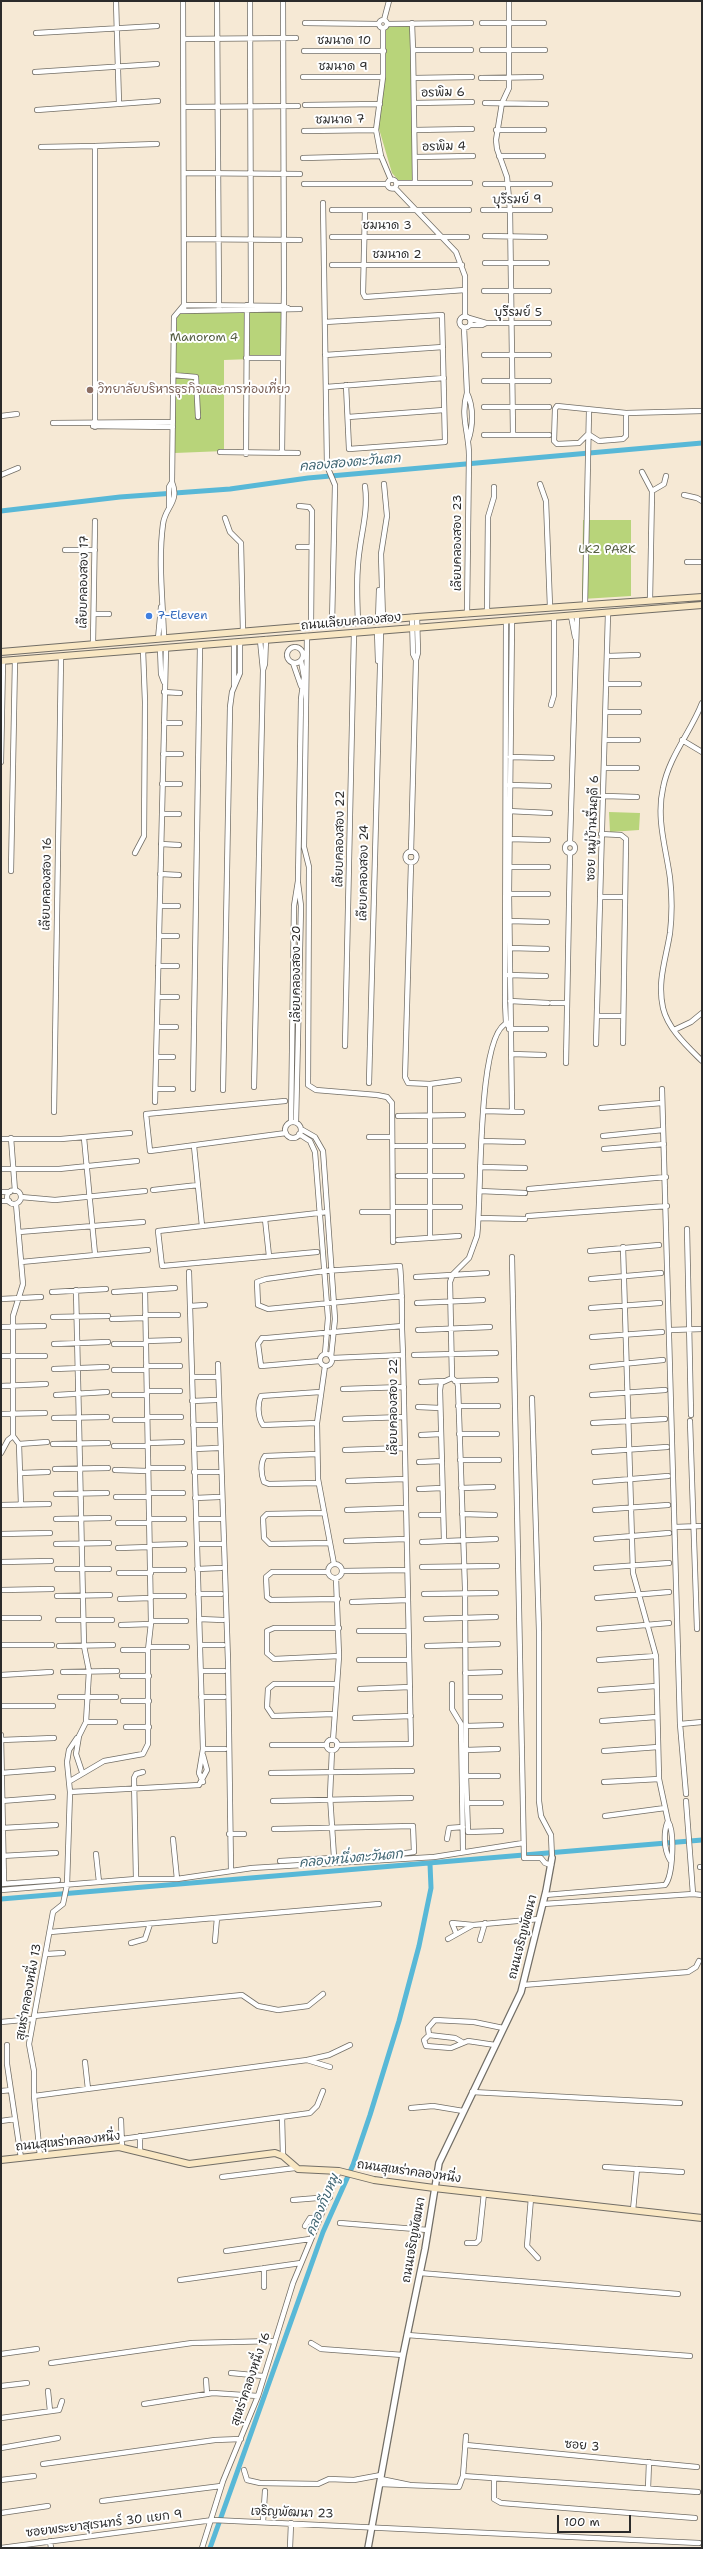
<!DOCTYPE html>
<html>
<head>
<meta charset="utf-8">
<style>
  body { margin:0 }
  #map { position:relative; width:703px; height:2549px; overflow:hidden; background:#f6e9d5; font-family:"Shantell Sans",sans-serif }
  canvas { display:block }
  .frame { position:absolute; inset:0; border:2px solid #2b2b2b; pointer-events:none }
  .scale { position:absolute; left:557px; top:2515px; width:74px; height:18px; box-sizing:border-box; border:2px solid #2b2b2b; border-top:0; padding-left:5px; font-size:12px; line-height:14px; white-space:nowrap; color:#2b2b2b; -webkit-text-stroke:3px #fff; paint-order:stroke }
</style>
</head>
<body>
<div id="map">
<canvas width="703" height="2549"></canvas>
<div class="frame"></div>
<div class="scale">100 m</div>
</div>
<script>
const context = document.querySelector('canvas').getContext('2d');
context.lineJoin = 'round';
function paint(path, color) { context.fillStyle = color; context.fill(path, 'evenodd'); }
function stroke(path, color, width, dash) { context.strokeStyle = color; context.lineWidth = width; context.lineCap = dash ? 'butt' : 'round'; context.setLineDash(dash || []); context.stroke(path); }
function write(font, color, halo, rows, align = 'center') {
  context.font = font + ' "Shantell Sans","Playpen Sans Thai",sans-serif'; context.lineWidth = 4; context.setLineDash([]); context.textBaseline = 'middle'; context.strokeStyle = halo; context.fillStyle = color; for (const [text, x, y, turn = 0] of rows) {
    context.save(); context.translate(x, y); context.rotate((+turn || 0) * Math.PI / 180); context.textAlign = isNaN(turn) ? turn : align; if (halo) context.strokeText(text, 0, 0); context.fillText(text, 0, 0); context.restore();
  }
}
const green = new Path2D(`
  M412,23L415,183H401L392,173L377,122L383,77L384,33L391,24Z
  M185,308H282L280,358L224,360V451L175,453L174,321Z
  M583,520H631V596L582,599Z
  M609,812L640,813L639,830L610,832Z`);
const canal = new Path2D(`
  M1,511L120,497L230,489L308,478L702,443
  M1,1899L702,1840
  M210,2548L323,2232L353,2165L370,2115L399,2021L419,1946L431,1888L430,1864`);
const minor = new Path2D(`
  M116,1L119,104
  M183,1L184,310
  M217,1L219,310
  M250,1L251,310
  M509,1V88L502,103L496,140L497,149L507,177L510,210L513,435
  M379 24a4 4 0 1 1 8 0a4 4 0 1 1-8 0Z
  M384,20L389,1
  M305,23L378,24
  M412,23L413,50
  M482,23H544
  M387,24L471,23
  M383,29V77L376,130L381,156L391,180
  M36,33L157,26
  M184,39L296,38
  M482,50H545
  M304,51H384
  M35,72L157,64
  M303,77H383
  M414,78L472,77
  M481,78L541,77
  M414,103L472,102
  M485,103L546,104
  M305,105L380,104
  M184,107L298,106
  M37,110L158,101
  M414,130L472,129
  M496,130H544
  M304,131L376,130
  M95,146L157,144
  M41,147L95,146V427
  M499,156H543
  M415,157L473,156
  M303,158L381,156
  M184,173L300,174
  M387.5 184a4.5 4.5 0 1 1 9 0a4.5 4.5 0 1 1-9 0Z
  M397,183H470
  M415,183L413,50H471
  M304,184H388
  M485,184H550
  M395,188L456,252L465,276V317
  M323,203L327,466L335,485L332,624
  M332,210H469
  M365,210L363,293L365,297L465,290
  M483,210H550
  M485,236L545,237
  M332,237H467
  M184,239L300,240
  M485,263H547
  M332,265H462
  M484,291H549
  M181,311L300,309
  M459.5 322a5.5 5.5 0 1 1 11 0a5.5 5.5 0 1 1-11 0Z
  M469,318L486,323
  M325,322L442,315L445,442L349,449L346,385
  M470,325H482L486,323H549
  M464,328L467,393C460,415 469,434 469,455L467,614
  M325,355L443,347
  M484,355H549
  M246,358H282
  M173,375L196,377L198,417
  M484,381H549
  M326,387L444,378
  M467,393C474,407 473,427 468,441
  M484,407H549
  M626,413V436L623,439L599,441L588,434L579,443L557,444L554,441L555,409L557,406L626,413L702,411
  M1,416L17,414
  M348,417L444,410
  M53,423L173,422
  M93,426L173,427
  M484,435H549
  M220,452L298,453
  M282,453L284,289L283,1
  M246,454L247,305
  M642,472L652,491
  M1,475L18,468
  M540,484L546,501L550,607
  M684,495L697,498L702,501
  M299,506L309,507L312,511L311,626
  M169,507V487L172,482
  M225,518L230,532L241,543L243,632
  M298,547H311
  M65,550H95
  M687,562H702
  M650,600L652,491L664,484L666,476
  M585,605L589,410
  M487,612L488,517L494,497V487
  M94,614H109
  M571,616L575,637
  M412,617L413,654L416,660
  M383,620L381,554L387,516L384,484
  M512,620L509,894L512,1111
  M378,621L379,590
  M506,621L505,1002L506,1023L509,1027
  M358,622C357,598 356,572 360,547C363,526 368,508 365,486
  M377,630L378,661
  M307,636L304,847L309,867L308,1085L316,1090L377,1095L387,1097L392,1103L393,1242
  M164,638C163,601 158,562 163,524C165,507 180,502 172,482L174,317L184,305L283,306L288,308
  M158,639L161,607
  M260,640L263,670
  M234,642V685
  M93,644L95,521
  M287 655a8 8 0 1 1 16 0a8 8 0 1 1-16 0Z
  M160,648L161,674L164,682
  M608,656L638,655
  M293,663L301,686
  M607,684H639
  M164,692L180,693
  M702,703C691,732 669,756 663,788C656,819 666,848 670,878C672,896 672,916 670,933C666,959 657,981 663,1008C668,1029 687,1046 702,1061
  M551,705L554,695V617
  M606,712H639
  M164,723H180
  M606,740H638
  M682,740L702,752
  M163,754H181
  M510,757L552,758
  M1,762L3,661
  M605,768H637
  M162,784H180
  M509,785L549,786
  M605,796L637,797
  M508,811L550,813
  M162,814H179
  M601,834L621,835L626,839L623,1043
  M509,839L548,840
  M570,843L577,615
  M565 848a5 5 0 1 1 10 0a5 5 0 1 1-10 0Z
  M161,844L179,845
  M405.5 857a5.5 5.5 0 1 1 11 0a5.5 5.5 0 1 1-11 0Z
  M411,852L416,660L418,653L417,617
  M135,853L144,836L145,702L143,650
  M411,863L405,1077L408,1083L430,1084V1237
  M508,867H548
  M11,871L15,660
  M160,874L179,875
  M509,894H548
  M600,897H625
  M160,906H178
  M509,921L547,922
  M159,936H177
  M511,948L547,949
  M158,966H177
  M508,975L546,976
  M158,997H177
  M510,1001L548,1003
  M552,1003H567
  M597,1016H623
  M157,1027H176
  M509,1029H546
  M674,1030L691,1022L702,1013
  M596,1044L608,613
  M345,1046L354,632
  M512,1054L544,1055
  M156,1057H173
  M566,1063L570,853
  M369,1083L381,630
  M430,1084L459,1080
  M254,1087L263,670L265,664L266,639
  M156,1089H173
  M193,1089L200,645
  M662,1089L680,1724L686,1794
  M223,1090L230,707L232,692L240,673V642
  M285,1101L146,1114L150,1151L286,1133
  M155,1102L166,648
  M601,1108L662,1103
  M484,1111L522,1112
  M54,1112L61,656
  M398,1116L463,1115
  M291,1122L294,906L298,881L301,699L304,677L301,661
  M296,1122L301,906L298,883
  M285 1130a8 8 0 1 1 16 0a8 8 0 1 1-16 0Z
  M301,1129L315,1137L323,1151L335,1319L331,1357
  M299,1134L310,1141L315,1152L328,1318L325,1354
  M603,1136L663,1130
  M369,1137H392
  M11,1138L15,1191
  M84,1138L95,1254
  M1,1139H61L130,1133
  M482,1141L523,1142
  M194,1146L202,1226
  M396,1146H463
  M604,1149L664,1144
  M481,1167L525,1168
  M1,1169H59L137,1161
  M398,1176H462
  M529,1189L666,1177
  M153,1190L198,1185
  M7 1197a7 7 0 1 1 14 0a7 7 0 1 1-14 0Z
  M480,1191L525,1193
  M1,1192H10
  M21,1197L55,1200L145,1191
  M1,1201H9
  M396,1207H460
  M362,1212H392
  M528,1216L667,1206
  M479,1218L525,1219
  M265,1219L269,1256
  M687,1229L691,1415
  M19,1232L143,1222
  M398,1240L459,1236
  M590,1251L659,1245
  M317,1252L162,1266L158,1231L327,1212
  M512,1257L524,1858H541L545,1863L551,1865
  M21,1262L148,1250
  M189,1272L203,1749L199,1773L203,1782
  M416,1277L487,1273
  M591,1279L661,1273
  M76,1290L84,1646L89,1671L86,1722L79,1736L76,1754L82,1772
  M52,1292L106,1289
  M114,1292L175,1288
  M1,1299L41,1297
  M417,1303L483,1300
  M190,1306L205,1305
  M591,1308L660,1303
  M145,1315H178
  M53,1317L108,1316
  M112,1319L145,1318
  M1,1327L44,1326
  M418,1330L490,1327
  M670,1330L702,1329
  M592,1337L662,1332
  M146,1341L179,1340
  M54,1344L108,1342
  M114,1344H146
  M320 1360a6 6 0 1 1 12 0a6 6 0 1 1-12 0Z
  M414,1355L496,1353
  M1,1356H45
  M332,1358L403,1355
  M320,1361L261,1366L258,1344L262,1338H267L402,1326
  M218,1364L228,1661L231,1871
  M146,1366H180
  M325,1366L317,1423L318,1479L334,1564
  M592,1367L663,1360
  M54,1369L107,1367
  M114,1370H146
  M192,1377H216
  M452,1378L457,1382L458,1386L465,1588L466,1776H498
  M452,1378L450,1282L453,1274L469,1258L477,1236C482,1204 476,1030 508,1023
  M455,1381L496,1380
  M421,1382L443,1381
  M1,1386L46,1384
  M343,1389L404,1387
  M147,1391H180
  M56,1395L107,1392
  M114,1395H147
  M592,1395L665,1390
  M532,1398L539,1631V1801L541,1816L551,1835L552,1858
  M192,1401L216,1400
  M458,1406H498
  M418,1407L440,1408
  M1,1414L45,1413
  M147,1417H181
  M54,1418L107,1417
  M345,1419L404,1417
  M115,1420H147
  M690,1421L697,1629
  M317,1423L263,1425C258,1418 257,1404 261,1396L320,1392
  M593,1423L665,1419
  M193,1425H217
  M459,1434H497
  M421,1435L441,1434
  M13,1436V1316L23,1284L16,1204
  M13,1436L19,1444L21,1505
  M148,1443L182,1442
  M19,1444L47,1442
  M53,1444L108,1443
  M114,1446H148
  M194,1449L218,1448
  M345,1450L404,1448
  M594,1452L667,1447
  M1,1453L8,1440L13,1436
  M317,1454L265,1456C260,1463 261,1474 264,1482L269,1484L318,1483
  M460,1460H499
  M419,1462L442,1461
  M148,1468H183
  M55,1469L108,1468
  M115,1470L148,1471
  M194,1472H218
  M20,1473L48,1472
  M348,1481L404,1479
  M595,1482L668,1476
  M461,1488L493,1487
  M419,1489L442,1488
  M149,1493H183
  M56,1494L107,1493
  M116,1497H149
  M195,1498L219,1497
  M1,1505L49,1504
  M347,1510L405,1508
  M595,1510L668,1505
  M323,1513L267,1514L263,1518L264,1538L270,1544L330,1543
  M462,1514L495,1515
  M421,1515H443
  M56,1519L109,1518
  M149,1519H184
  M196,1519H220
  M118,1523H149
  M675,1527L702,1526
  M1,1534L50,1533
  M596,1539L669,1533
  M444,1540L440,1390L441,1383L452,1378
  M346,1541L406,1539
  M422,1542L496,1539
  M56,1544L109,1543
  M197,1544H221
  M150,1545L185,1544
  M118,1548L150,1547
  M1,1562L51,1561
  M328 1571a7 7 0 1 1 14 0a7 7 0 1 1-14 0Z
  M422,1567L497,1566
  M596,1568L669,1563
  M57,1569H109
  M197,1569L221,1568
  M150,1570H184
  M342,1571L407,1570
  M328,1572H272L266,1577L267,1597L271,1600L338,1599
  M119,1573H151
  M1,1590L52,1589
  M198,1594H221
  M424,1594L496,1593
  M57,1596L110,1595
  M151,1596H184
  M597,1598L669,1592
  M120,1599L151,1598
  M352,1602L408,1600
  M1,1618H39
  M199,1619L223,1620
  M426,1619L496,1617
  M58,1620H112
  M151,1621H186
  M121,1625L151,1624
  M599,1629L669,1623
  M359,1631H408
  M1,1645H52
  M200,1645H223
  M59,1646L113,1645
  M427,1646L498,1644
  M149,1647H187
  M123,1650H148
  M339,1656L274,1659L267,1653V1631L274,1628H339
  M359,1660H409
  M599,1660L656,1656
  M201,1671H224
  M63,1672L117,1671
  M465,1673L500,1672
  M1,1675L51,1672
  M122,1676H149
  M452,1684V1709L461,1724L463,1851
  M360,1689L410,1687
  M600,1690L656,1686
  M60,1697H116
  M201,1697H224
  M466,1697H500
  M123,1701H149
  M1,1706H53
  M334,1714L273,1716L267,1707L268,1689L274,1684H337
  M355,1718L411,1716
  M602,1721L656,1717
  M86,1722H115
  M680,1724L702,1722
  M466,1726L501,1725
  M126,1727H149
  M1,1735L4,1883
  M326.5 1745a5.5 5.5 0 1 1 11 0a5.5 5.5 0 1 1-11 0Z
  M1,1740L54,1738
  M333,1740L339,1656L336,1578
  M272,1745H327
  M337,1745L411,1744L403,1355L402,1329V1326C402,1306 402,1286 400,1266L324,1271L266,1279L257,1282L258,1305L268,1309L402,1296
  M203,1749H225
  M332,1750L330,1796L334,1857
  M466,1750L498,1749
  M604,1751L658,1747
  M1,1773L53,1769
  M271,1773L412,1771
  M466,1776L468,1832L501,1831
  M70,1781L104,1761L143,1754L148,1744V1650L151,1623L145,1290
  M604,1782L659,1779
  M70,1792L199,1785L207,1770L203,1755
  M1,1801L53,1797
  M273,1801L411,1798
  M686,1801L693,1894
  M467,1803H501
  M605,1816L665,1808
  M668,1821C663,1832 664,1850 670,1860
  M2,1828L56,1825
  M274,1829L413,1826L414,1852L389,1855
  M229,1834H244
  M173,1839L177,1879
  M447,1839L449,1828L463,1827
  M96,1854L99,1882
  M1,1856L56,1853
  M280,1861L350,1857
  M700,1867H702
  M136,1879L134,1778L136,1774L143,1772
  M1,1884L58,1880
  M1,1890L136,1879H177L252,1868L434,1857L523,1843
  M545,1895L665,1885C673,1876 675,1832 668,1821L659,1779L656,1656L633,1573L623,1247
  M543,1904L693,1894L702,1895
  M50,1932L379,1904
  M456,1933L452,1923L473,1925
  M448,1939L473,1925L539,1919
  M480,1940L485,1923
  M215,1941L217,1918
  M131,1943L145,1939L150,1924
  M46,1954L63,1953
  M523,1985L688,1972L696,1967L699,1961
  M34,2016L242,1995L258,2006L278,2010L308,2006L323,1994
  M1,2022L33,2019
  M429,2035L428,2028L435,2020L474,2022L503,2028
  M462,2042L455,2038L429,2035L424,2040L426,2046L451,2048L468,2041L495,2045
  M7,2045V2064L21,2158
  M307,2060L330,2067
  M85,2062L88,2089
  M1,2091L11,2090
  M472,2092L680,2103
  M34,2096L307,2060L329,2055L350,2045
  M411,2108L433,2106L463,2111
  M282,2117L283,2156
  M121,2120L122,2147
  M1,2121L15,2119
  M140,2136V2151
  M122,2139L310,2113L317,2106L323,2091
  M40,2156L34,2096V2071L29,2044L53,1912L63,1904L67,1885L70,1792L67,1762L69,1750L77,1738
  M605,2167L682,2172
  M222,2177L295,2168
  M531,2198L527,2246L538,2258
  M293,2200L330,2197
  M633,2210L637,2169
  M320,2218L339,2171
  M340,2223L428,2230
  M467,2243H476L479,2240L484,2193
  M226,2251L310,2239
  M420,2273L678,2294
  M180,2280L301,2263
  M264,2287V2268
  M407,2335L690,2356
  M311,2343L321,2349L403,2355
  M1,2354L37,2349
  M51,2363L192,2343L275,2341
  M231,2373L263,2376
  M206,2380L207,2394
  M1,2386L27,2383
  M48,2391L50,2411
  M144,2404L213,2393L258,2396
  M1,2418L59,2410L62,2401
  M466,2445L697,2467
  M1,2448L58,2438
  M43,2464L215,2440L241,2439
  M244,2470L247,2480L260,2483L318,2484L329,2479L354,2480L381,2475
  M463,2476L698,2492
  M494,2478V2499L501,2503L695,2518
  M381,2479L410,2485
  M1,2480L34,2476
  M380,2484L459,2487L463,2476L466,2436
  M648,2489L649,2462
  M102,2501L221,2486
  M1,2513L48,2506
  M263,2522L265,2491
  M50,2541L51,2548
  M1,2548L213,2520L699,2543
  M202,2548L223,2481L258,2396L293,2283L320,2218H310L305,2226
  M290,2548L291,2523`);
const tertiary = new Path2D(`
  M368,2548L403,2355L425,2249L439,2163L521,1992L546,1891L552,1858`);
const secondary = new Path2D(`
  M1,652L417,617L702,597
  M1,661L702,605
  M1,2160L119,2147L189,2164L275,2153L283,2156L298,2169L339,2171L374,2180L434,2188L702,2218`);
const markers = [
  [90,390,4,"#8d6e63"],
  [149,616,4,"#3f7fe0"]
];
const streetNames = [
  ["ชมนาด 10",344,41],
  ["ชมนาด 9",343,67],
  ["อรพิม 6",443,93,-1],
  ["ชมนาด 7",340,120,-1],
  ["อรพิม 4",444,147,-1],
  ["บุุรีรมย์ 9",517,200,-1],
  ["ชมนาด 3",387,226],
  ["ชมนาด 2",397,255],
  ["บุุรีรมย์ 5",518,313],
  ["เลียบคลองสอง 23",458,543,-90],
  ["เลียบคลองสอง 17",84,582,-89],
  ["ถนนเลียบคลองสอง",351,622,-5],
  ["ซอย หมู่บ้านรื่นฤดี 6",593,828,-88],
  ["เลียบคลองสอง 22",340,839,-89],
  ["เลียบคลองสอง 24",364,873,-89],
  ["เลียบคลองสอง 16",47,884,-89],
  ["เลียบคลองสอง 20",297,974,-90],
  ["เลียบคลองสอง 22",394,1407,-90],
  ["ถนนเจริญพัฒนา",523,1937,-76],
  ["สุเหร่าคลองหนึ่ง 13",29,1992,-80],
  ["ถนนสุเหร่าคลองหนึ่ง",68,2142,-6],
  ["ถนนสุเหร่าคลองหนึ่ง",409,2172,8],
  ["ถนนเจริญพัฒนา",414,2240,-80],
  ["สุเหร่าคลองหนึ่ง 16",251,2379,-71],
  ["ซอย 3",582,2446,5],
  ["เจริญพัฒนา 23",292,2513,2],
  ["ซอยพระยาสุเรนทร์ 30 แยก 9",104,2524,-7]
];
const parkNames = [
  ["Manorom 4",204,338],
  ["LK2 PARK",607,550]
];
const educationNames = [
  ["วิทยาลัยบริหารธุรกิจและการท่องเที่ยว",98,390]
];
const shopNames = [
  ["7-Eleven",157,616]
];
const waterNames = [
  ["คลองสองตะวันตก",350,463,-5],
  ["คลองหนึ่งตะวันตก",351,1859,-5],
  ["คลองกีบหมู",323,2205,-67]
];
paint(green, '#b8d47a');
stroke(canal, '#58b8d7', 5);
stroke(minor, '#726e66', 6);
stroke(tertiary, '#726e66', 8);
stroke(secondary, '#726e66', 8);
stroke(minor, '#fff', 4.5);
stroke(tertiary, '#fff', 5.5);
stroke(secondary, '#f9e7c3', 6);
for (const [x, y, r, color] of markers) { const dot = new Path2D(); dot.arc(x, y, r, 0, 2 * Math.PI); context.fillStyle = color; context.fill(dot); stroke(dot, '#fff', 1.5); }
write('12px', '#2b2b2b', '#fff', streetNames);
write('12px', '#555e43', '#fff', parkNames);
write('12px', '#785e54', '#fff', educationNames, 'left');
write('12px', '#366cbe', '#fff', shopNames, 'left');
write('italic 13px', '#3d6370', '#fff', waterNames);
</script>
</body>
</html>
